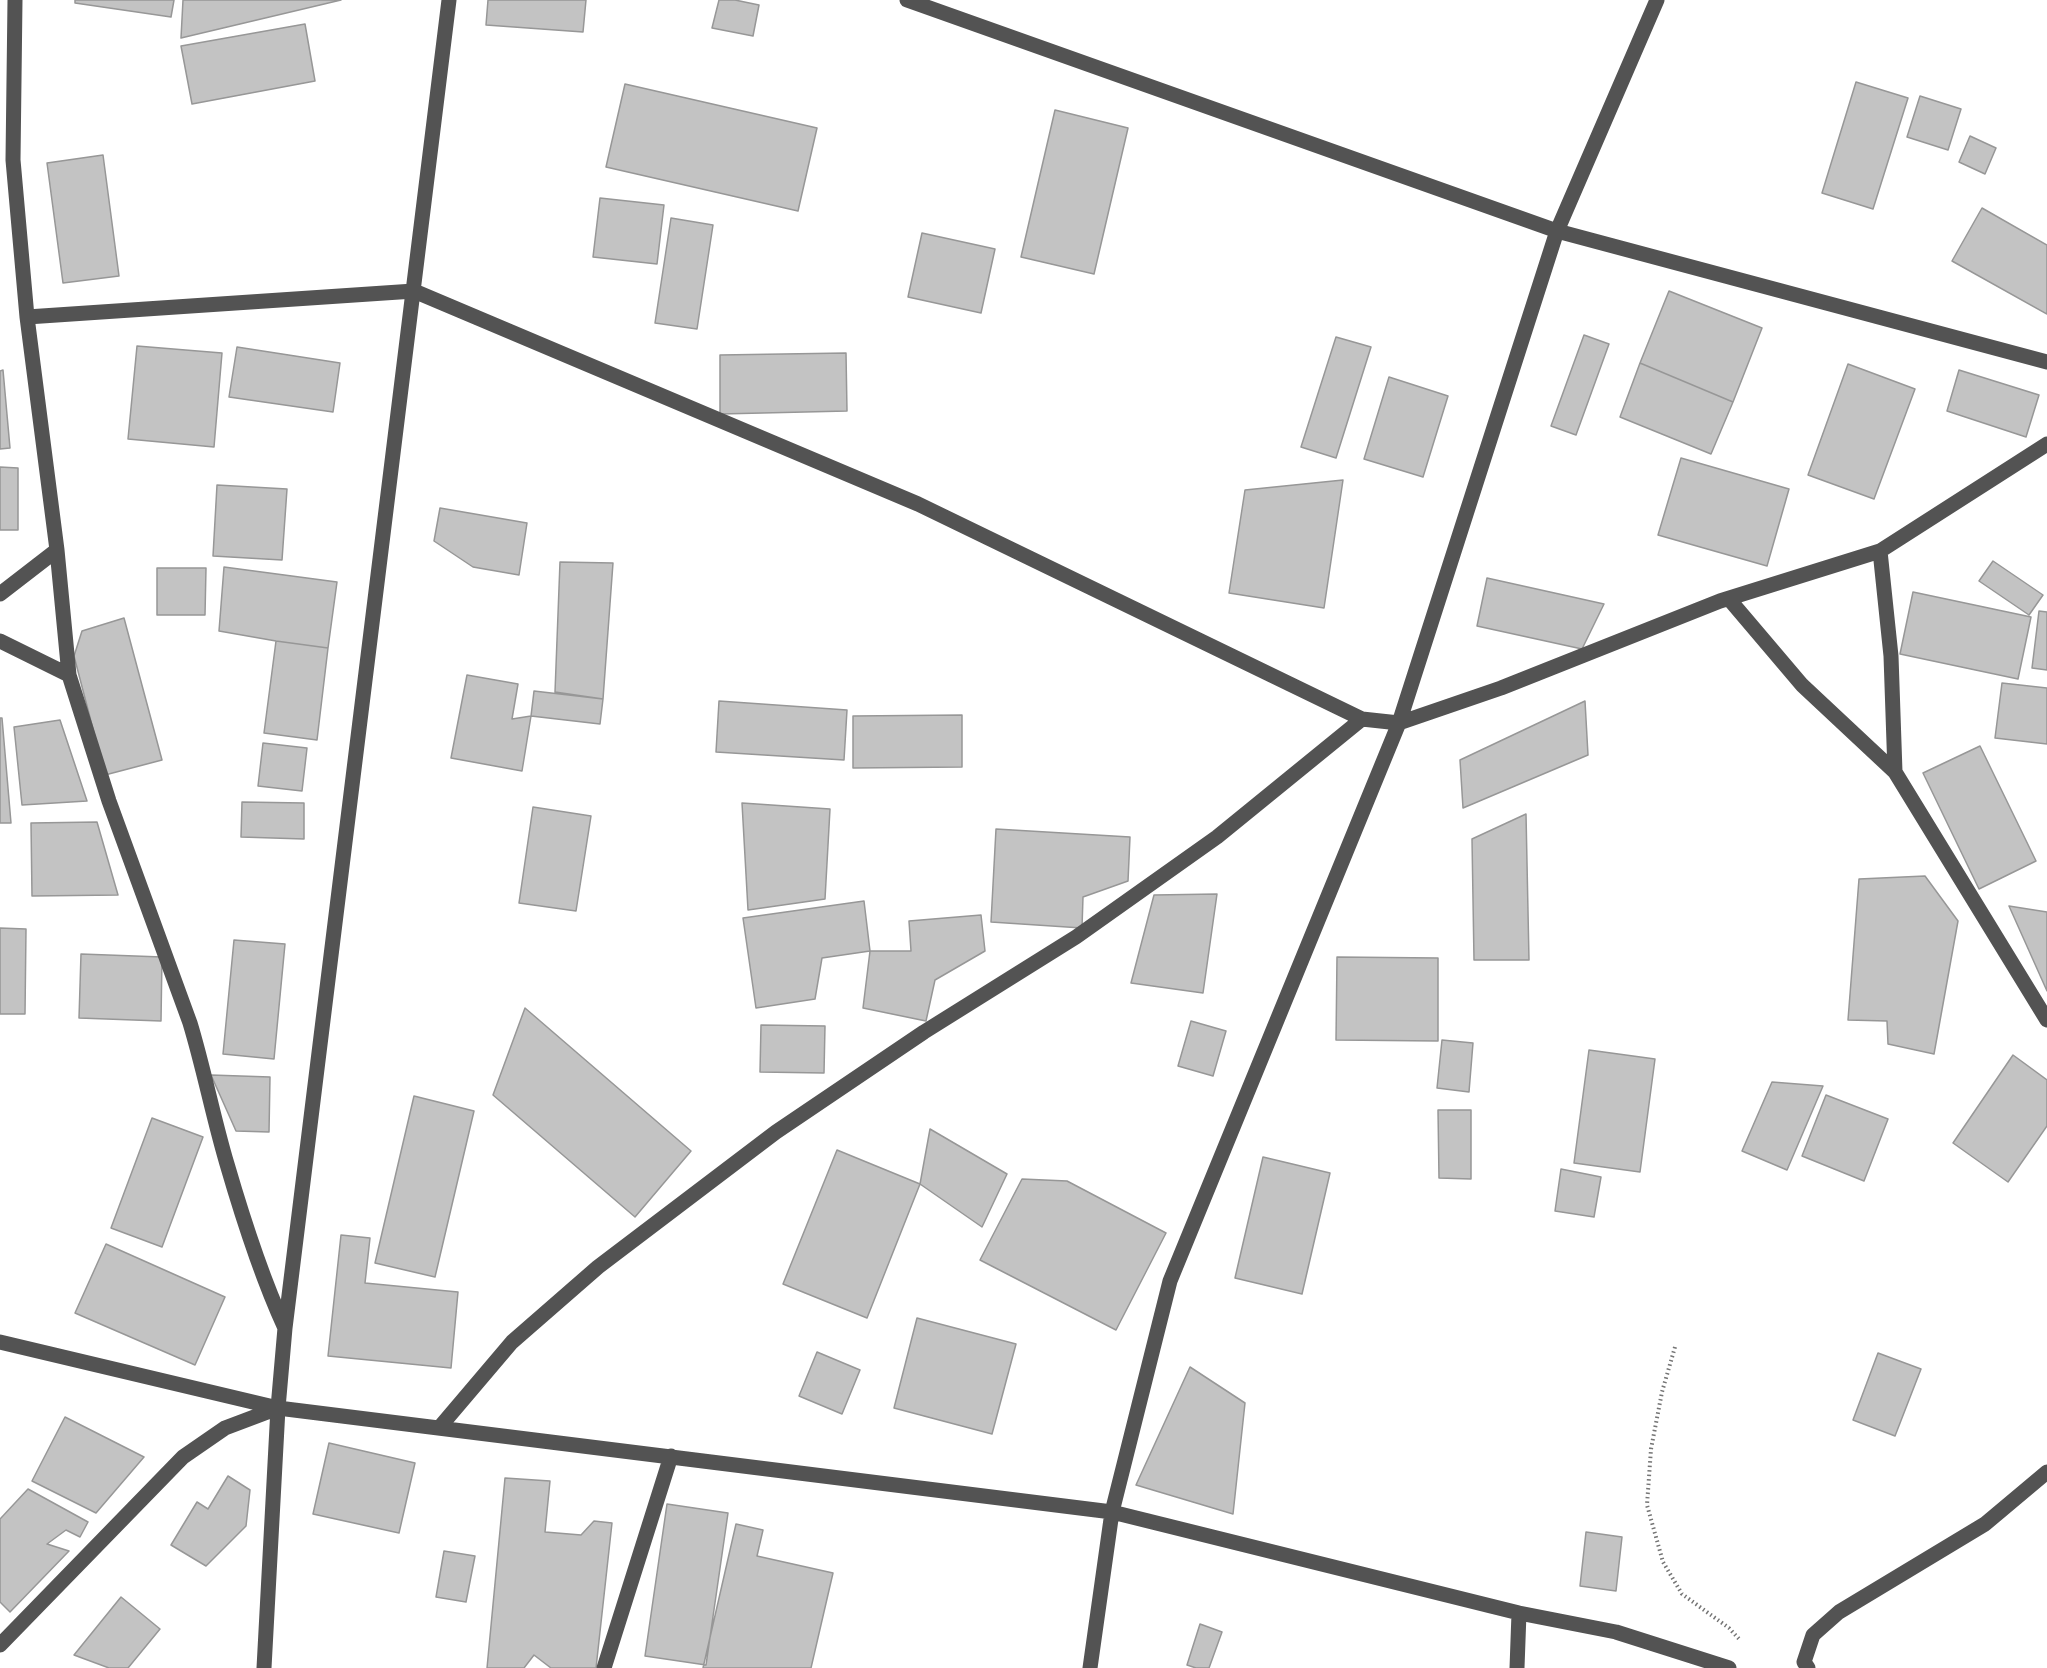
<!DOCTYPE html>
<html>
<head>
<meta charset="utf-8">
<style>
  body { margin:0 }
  canvas { display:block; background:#fff }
</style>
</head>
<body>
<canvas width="2047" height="1668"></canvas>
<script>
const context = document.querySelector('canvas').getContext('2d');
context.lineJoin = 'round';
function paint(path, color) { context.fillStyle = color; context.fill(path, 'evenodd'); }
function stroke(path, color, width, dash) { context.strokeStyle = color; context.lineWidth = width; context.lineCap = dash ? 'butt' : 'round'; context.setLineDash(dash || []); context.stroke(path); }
const building = new Path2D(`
  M75,0H174L171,17L75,3Z
  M183,0H341L181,38Z
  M488,0H586L583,32L486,25Z
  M719,0H735L759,5L753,36L712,28Z
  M305,24L315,81L192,104L181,46Z
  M1856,82L1908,98L1873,209L1822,193Z
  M625,84L817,128L798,211L606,167Z
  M1920,96L1961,109L1948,150L1907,137Z
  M1055,110L1128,128L1094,274L1021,257Z
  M1970,136L1996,148L1985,174L1959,162Z
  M103,155L119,276L63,283L47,163Z
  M600,198L664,205L657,264L593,257Z
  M1982,208L2047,245V314L1952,261Z
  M671,218L713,225L697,329L655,323Z
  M922,233L995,249L981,313L908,297Z
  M1669,291L1762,328L1733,402L1640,363Z
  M1584,335L1609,344L1576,435L1551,426Z
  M1336,337L1371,347L1336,458L1301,447Z
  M137,346L222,353L214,447L128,439Z
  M237,347L340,363L333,412L229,397Z
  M846,353L847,411L720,414V355Z
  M1640,363L1733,402L1711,454L1620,417Z
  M1848,364L1915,389L1874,499L1808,475Z
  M3,370L10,448L0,449V371Z
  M1959,370L2039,395L2026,437L1947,411Z
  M1389,377L1448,396L1423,477L1364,459Z
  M1681,458L1789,489L1767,566L1658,535Z
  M0,467L18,468V530H0Z
  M1343,480L1324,608L1229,593L1245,490Z
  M217,485L287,489L282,560L213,556Z
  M440,508L527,523L519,575L473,567L434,541Z
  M1993,561L2043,595L2029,615L1979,581Z
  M560,562L613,563L603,699L555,692Z
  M224,567L337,582L328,648L276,641L219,631Z
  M157,568H206L205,615H157Z
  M1487,578L1604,604L1582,649L1477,626Z
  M1913,592L2031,617L2018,679L1900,654Z
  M2039,611L2047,612V670L2032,668Z
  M124,618L162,760L105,775L74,656L82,631Z
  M276,641L328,648L317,740L264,733Z
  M467,675L518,684L512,719L531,716L522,771L451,758Z
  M2002,683L2047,688V744L1995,738Z
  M534,691L603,699L600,724L531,716Z
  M719,701L847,710L844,760L716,752Z
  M1585,701L1588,755L1463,808L1460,760Z
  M962,715V767L853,768V716Z
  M0,718H2L11,823H0Z
  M60,720L87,801L22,805L14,727Z
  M263,743L307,748L302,791L258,786Z
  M1980,746L2036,861L1979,889L1923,773Z
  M242,802L304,803V839L241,837Z
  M742,803L830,809L825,899L748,910Z
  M533,807L591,816L576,911L519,903Z
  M1526,814L1529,960H1474L1472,839Z
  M97,822L118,895L32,896L31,823Z
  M996,829L1130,837L1128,881L1083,897L1082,928L991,922Z
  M1925,876L1958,921L1934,1054L1888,1044L1887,1021L1848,1020L1859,879Z
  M1217,894L1203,993L1131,983L1154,895Z
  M864,901L870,951L822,958L815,999L756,1008L743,918Z
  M2009,906L2047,912V991Z
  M981,915L985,951L935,980L926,1021L863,1008L870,951H911L909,921Z
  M0,928L26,929L25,1014H0Z
  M234,940L285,944L274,1059L223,1054Z
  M81,954L162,957L161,1021L79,1018Z
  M1337,957L1438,958V1041L1336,1040Z
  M525,1008L691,1151L635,1217L493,1095Z
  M1191,1021L1226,1031L1213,1076L1178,1066Z
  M761,1025L825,1026L824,1073L760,1072Z
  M1442,1040L1473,1043L1469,1092L1437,1088Z
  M1589,1050L1655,1059L1640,1172L1574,1163Z
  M2013,1055L2047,1080V1126L2008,1182L1953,1143Z
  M211,1075L270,1077L269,1132L236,1131Z
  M1772,1082L1823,1086L1787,1170L1742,1151Z
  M1826,1095L1888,1119L1864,1181L1802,1156Z
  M414,1096L474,1111L435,1277L375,1263Z
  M1438,1110H1471V1179L1439,1178Z
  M152,1118L203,1137L162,1247L111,1228Z
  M930,1129L1007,1174L982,1227L920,1184Z
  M837,1150L920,1184L867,1318L783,1284Z
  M1263,1157L1330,1173L1302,1294L1235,1278Z
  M1561,1169L1601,1177L1594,1217L1555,1211Z
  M1022,1179L1067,1181L1166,1233L1116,1330L980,1260Z
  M341,1235L370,1238L365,1283L458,1292L451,1368L328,1356Z
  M106,1244L225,1297L195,1365L75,1313Z
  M917,1318L1016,1344L992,1434L894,1408Z
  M817,1352L860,1370L842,1414L799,1396Z
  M1878,1353L1921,1369L1895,1436L1853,1420Z
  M1190,1367L1245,1403L1233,1514L1136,1485Z
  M65,1417L144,1457L96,1513L32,1481Z
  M329,1443L415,1463L399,1533L313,1514Z
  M228,1476L250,1490L246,1526L206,1566L171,1545L197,1502L208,1509Z
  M505,1478L550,1481L545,1532L581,1535L594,1521L612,1523L596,1668H551L534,1655L524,1668H487Z
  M28,1489L88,1522L80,1537L66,1530L47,1544L69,1551L10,1612L0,1602V1519Z
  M667,1504L728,1513L706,1665L645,1656Z
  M736,1524L763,1530L757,1556L833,1573L811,1668H703Z
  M1586,1532L1622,1537L1616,1591L1580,1586Z
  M444,1551L475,1556L466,1602L436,1597Z
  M121,1597L160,1629L128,1668H109L74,1655Z
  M1200,1624L1222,1632L1209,1668H1196L1187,1665Z`);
const path = new Path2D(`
  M1675,1347L1662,1392L1651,1449L1647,1505L1663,1562L1682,1594L1729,1628L1740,1640`);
const minor = new Path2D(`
  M15,0L13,160L27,317L57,550L69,675L109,801L190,1023C204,1069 213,1117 227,1164C243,1219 261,1276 285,1328
  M907,0L1557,231L2047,362
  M27,317L414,291L918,504L1362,719L1399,723L1501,688L1720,601L1880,551L2047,444
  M1880,551L1891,656L1895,772
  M0,594L57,550
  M1729,599L1802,685L1895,772L2047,1020
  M0,641L69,675
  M0,1342L278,1408L1112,1512L1519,1613L1616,1632L1729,1668
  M439,1428L512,1342L598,1267L776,1132L924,1032L1076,937L1217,837L1362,719
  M0,1645L183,1457L225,1428L278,1408
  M264,1668L278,1408L285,1328L449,0
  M604,1668L671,1456
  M1090,1668L1112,1512L1170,1281L1399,723L1557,231L1657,0
  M1517,1668L1519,1613
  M1808,1668L1804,1662L1813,1635L1839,1612L1985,1524L2047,1472`);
paint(building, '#c3c3c3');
stroke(building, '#979797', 1.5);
stroke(path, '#757575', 4, [1.5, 3]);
stroke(minor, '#535353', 15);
</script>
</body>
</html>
